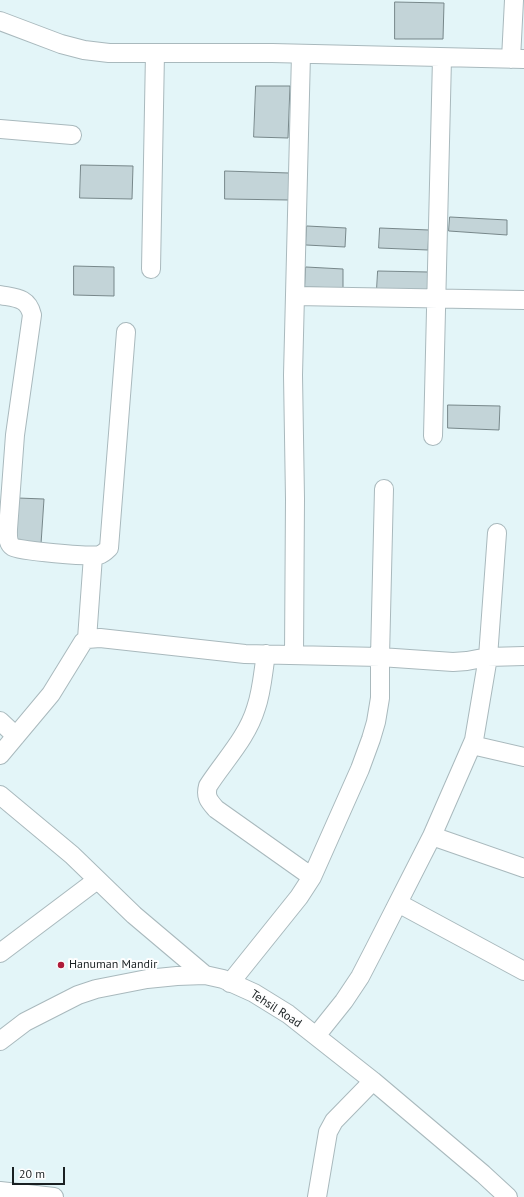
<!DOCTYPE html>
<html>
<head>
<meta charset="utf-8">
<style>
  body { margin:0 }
  #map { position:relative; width:524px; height:1197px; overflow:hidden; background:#e3f5f8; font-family:"PT Sans",sans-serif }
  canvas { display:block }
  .scale { position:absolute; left:12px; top:1167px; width:53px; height:18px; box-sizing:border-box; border:2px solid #1a2022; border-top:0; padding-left:5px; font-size:12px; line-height:14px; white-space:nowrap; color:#1a2022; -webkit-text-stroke:3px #fefefe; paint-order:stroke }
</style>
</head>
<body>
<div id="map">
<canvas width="524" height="1197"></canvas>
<div class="scale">20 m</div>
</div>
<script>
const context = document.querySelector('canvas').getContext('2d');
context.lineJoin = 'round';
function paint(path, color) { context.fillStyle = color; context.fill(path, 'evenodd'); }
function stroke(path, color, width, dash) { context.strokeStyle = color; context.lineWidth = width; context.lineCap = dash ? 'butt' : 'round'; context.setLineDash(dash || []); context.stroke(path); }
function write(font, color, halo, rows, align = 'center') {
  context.font = font + ' "PT Sans",sans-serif'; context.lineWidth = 4; context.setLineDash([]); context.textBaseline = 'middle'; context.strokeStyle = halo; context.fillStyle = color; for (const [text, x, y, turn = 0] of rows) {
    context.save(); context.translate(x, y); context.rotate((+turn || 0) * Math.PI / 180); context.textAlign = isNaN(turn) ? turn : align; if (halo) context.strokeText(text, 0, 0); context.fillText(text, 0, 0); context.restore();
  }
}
const building = new Path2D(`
  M395,2L444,3L443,39H395Z
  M256,86H290L288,138L254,137Z
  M81,165L133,166L132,199L80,198Z
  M225,171L289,173V200L225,199Z
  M450,217L507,220V235L449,231Z
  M307,226L346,228L345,247L306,245Z
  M380,228L429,230L428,250L379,248Z
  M74,266L114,267V296L74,295Z
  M306,267L343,269V288L305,287Z
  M378,271L428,272V291L377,289Z
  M448,405L500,406L499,430L448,428Z
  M18,498L44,499L41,544L16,543Z`);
const minor = new Path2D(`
  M0,21L61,44L84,50L109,53H272L524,59
  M511,59L514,0
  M0,129L72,135
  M151,269L155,53
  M0,295C15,298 28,297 32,315L15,435L8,529C8,535 7,543 13,547C19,551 90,557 99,555C103,554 106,551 109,548L126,332
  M295,296L524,300
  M433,436L442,58
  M87,639L93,556
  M266,654C263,672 262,691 256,708C247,738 224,761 208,786C205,797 209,801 216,809L312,877
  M294,654L295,499L293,375L301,54
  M0,721L16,736
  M472,745L524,757
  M0,755L51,694L83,642L87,639L100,638L245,654L380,657L453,662L467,661L488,657L524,656
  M0,795L72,855L134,915L205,975
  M432,836L524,868
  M398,903L524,971
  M0,953L97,880
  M230,983L299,897L312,877L360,769L371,739L376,722L380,698V657L384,489
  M316,1036L344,1001L360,977L375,948L432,836L474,740L488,657L497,533
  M0,1041L25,1022L78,995L96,989L147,979L177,976L205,975L223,979L254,993L288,1014L373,1081L483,1174L508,1197
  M0,1191L54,1197
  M317,1197L328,1132L334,1121L373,1081`);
const markers = [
  [61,965,4,"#af1b39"]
];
const poiNames = [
  ["Hanuman Mandir",69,965]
];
const streetNames = [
  ["Tehsil Road",276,1009,33]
];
paint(building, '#c3d4d8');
stroke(building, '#77878a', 1);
stroke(minor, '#a9b9bd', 20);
stroke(minor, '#fff', 18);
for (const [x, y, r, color] of markers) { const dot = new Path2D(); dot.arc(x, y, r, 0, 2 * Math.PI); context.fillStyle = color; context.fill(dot); stroke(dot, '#fefefe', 1.5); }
write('12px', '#1a2022', '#fefefe', poiNames, 'left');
write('12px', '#1a2022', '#fefefe', streetNames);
</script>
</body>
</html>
